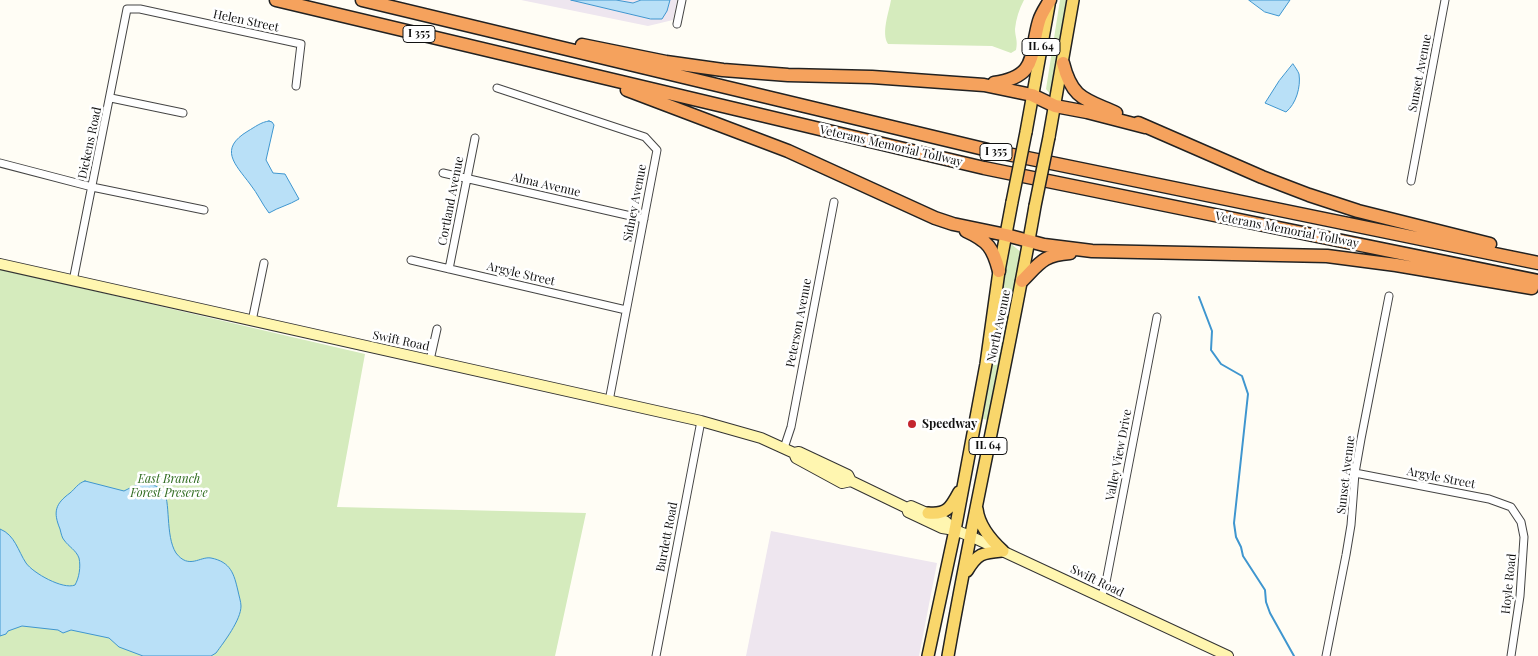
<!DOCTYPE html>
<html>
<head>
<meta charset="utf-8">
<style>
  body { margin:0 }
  canvas { display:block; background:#fffdf5 }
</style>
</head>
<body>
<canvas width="1538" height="656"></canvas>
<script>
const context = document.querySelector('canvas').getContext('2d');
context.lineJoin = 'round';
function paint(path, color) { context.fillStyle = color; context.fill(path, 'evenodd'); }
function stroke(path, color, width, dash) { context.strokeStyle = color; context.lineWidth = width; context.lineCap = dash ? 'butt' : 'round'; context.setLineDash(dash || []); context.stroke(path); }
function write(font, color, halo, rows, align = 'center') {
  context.font = font + ' "Playfair Display",serif'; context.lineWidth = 5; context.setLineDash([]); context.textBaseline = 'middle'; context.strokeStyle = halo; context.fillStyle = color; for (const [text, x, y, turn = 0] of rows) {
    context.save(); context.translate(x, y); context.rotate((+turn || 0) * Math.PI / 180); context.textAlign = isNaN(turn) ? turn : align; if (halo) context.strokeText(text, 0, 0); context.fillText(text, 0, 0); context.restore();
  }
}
const industrial = new Path2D(`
  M521,0H677L673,20L648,26Z
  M771,531L937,563L919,656H746Z`);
const green = new Path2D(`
  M891,0H1024C1019,9 1016,19 1015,29C1015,37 1018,40 1016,50L1011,53L992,46L888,44C881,33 889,12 891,0Z
  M1060,0H1068L1051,95L1046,89Z
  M1010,243L1022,253L988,420L983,419L993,338Z
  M0,269L365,354L337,507L586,513L555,656H0Z`);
const water = new Path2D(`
  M571,0H616L633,3L641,0H670L667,11L662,19H651Z
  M1249,0H1290L1279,16L1265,12Z
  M1293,64C1295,67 1298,71 1299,74C1301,87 1296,104 1286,112L1265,103L1279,81Z
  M269,121L272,122L274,125L266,160L273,173L285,174L299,199C289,205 279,207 269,213C262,204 258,194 250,184C235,164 218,149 248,131C255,127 261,122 269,121Z
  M85,481L124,491C132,487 142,481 152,485C156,486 160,487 163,490C171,500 165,536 176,553C189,570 200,556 211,558C231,562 234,574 238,591C239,596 241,602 241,606C241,620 224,642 216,653L211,656H143L119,647L109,638L71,630L63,633L58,630L22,626L8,631L6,634L0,636V529C15,535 18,551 26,563C33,573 63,590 75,585C79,578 81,567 79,558C76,550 69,547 64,540C62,538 61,533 60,529C53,512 55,504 70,493C75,489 78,483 85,481Z`);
const stream = new Path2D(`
  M1199,297L1212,331L1211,350L1221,364L1242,376L1248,394L1234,523L1236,537L1241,547L1243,556L1265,590L1266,602L1270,613L1294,656`);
const street = new Path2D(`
  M677,24L682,0
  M497,88L645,137L657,150L609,401
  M111,98L183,113
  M0,163L92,187L204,210
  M443,173L644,219
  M1411,181L1445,0
  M411,260L626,310
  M449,269L475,138
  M73,281L127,9H140L301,44L296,86
  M252,321L264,263
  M430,360L437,329
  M784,448L791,427L834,202
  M1355,473L1489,499L1511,507L1521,522L1524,537L1520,596L1511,656
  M1101,598L1106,582L1157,317
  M656,656L701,421
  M1326,656L1346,555L1351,525L1355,473L1361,439L1389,296`);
const secondary = new Path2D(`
  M0,264L701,421L761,438L794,453L799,452L848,475L851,481
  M794,453L796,458L842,483L851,481L907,508L911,506L945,521L955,530
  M907,508L908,512L942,528L955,530L970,536L1228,656`);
const primary = new Path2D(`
  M1026,132L1049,5
  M1049,137L1073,0
  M977,509C979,526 991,540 1003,551
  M928,513C947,515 951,507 959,492
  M967,571C978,553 982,553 1003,551
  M928,656L955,530L986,364L999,271L1012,202
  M948,656C974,506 1009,357 1035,206`);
const highway = new Path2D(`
  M276,0L984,168L1538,281
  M362,0L988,150L1538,263
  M582,45L666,62L723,70L788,75L872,77L984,85L1032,95L1055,106L1087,112L1145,127
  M1063,63C1072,99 1085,99 1116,113
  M994,83C1039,76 1029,55 1039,21C1041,14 1046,7 1050,0
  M627,90L788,151L935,218L953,224L1006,235L1044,245L1092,251L1327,256L1396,265L1532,288
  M1138,123L1262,177L1309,195L1358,211L1490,244
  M966,231C988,241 993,248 999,271
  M1022,281C1040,263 1043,255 1070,253`);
const primaryBridge = new Path2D(`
  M1012,202L1026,132
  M1035,206L1049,137`);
const markers = [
  [912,424,5,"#c4262e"]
];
const shields = [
  [419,34,32],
  [1041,47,38],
  [996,152,32],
  [988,446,38]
];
const shieldNames = [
  ["I 355",419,34],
  ["IL 64",1041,47],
  ["I 355",996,152],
  ["IL 64",988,446]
];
const streetNames = [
  ["Helen Street",246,21,12],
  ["Sunset Avenue",1420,73,-79],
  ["Dickens Road",90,143,-78],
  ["Veterans Memorial Tollway",891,146,13],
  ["Alma Avenue",546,185,13],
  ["Cortland Avenue",451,201,-79],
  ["Sidney Avenue",635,203,-79],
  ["Veterans Memorial Tollway",1287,230,11],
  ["Argyle Street",521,274,13],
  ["Peterson Avenue",799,323,-79],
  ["North Avenue",999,326,-78],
  ["Swift Road",401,341,12],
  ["Valley View Drive",1119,455,-79],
  ["Sunset Avenue",1346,475,-83],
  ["Argyle Street",1441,478,11],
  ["Burdett Road",667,537,-79],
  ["Swift Road",1097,581,26],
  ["Hoyle Road",1509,584,-84]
];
const poiNames = [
  ["Speedway",922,424]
];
const parkNames = [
  ["East Branch",169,479],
  ["Forest Preserve",169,493]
];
paint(industrial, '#eee6ef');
paint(green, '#d5ebbd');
paint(water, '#b9e0f7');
stroke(water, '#3f96cf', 1);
stroke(stream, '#3f96cf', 2);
stroke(street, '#444', 9);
stroke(secondary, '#333', 12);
stroke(primary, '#222', 14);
stroke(highway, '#222', 15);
stroke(street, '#fff', 7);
stroke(secondary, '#fff6b0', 10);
stroke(primary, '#f9d66b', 11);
stroke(highway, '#f5a25d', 12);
stroke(primaryBridge, '#222', 14, []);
stroke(primaryBridge, '#f9d66b', 11);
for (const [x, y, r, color] of markers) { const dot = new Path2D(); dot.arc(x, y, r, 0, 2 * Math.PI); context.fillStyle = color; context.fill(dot); stroke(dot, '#fff', 2); }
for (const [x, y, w] of shields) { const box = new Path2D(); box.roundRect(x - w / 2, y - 8.5, w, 17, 4); context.fillStyle = '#fff'; context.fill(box); stroke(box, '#111', 1); }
write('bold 11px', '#111', null, shieldNames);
write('12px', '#111', '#fff', streetNames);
write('bold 12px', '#111', '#fff', poiNames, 'left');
write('italic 12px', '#2f6b1f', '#fff', parkNames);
</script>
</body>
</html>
